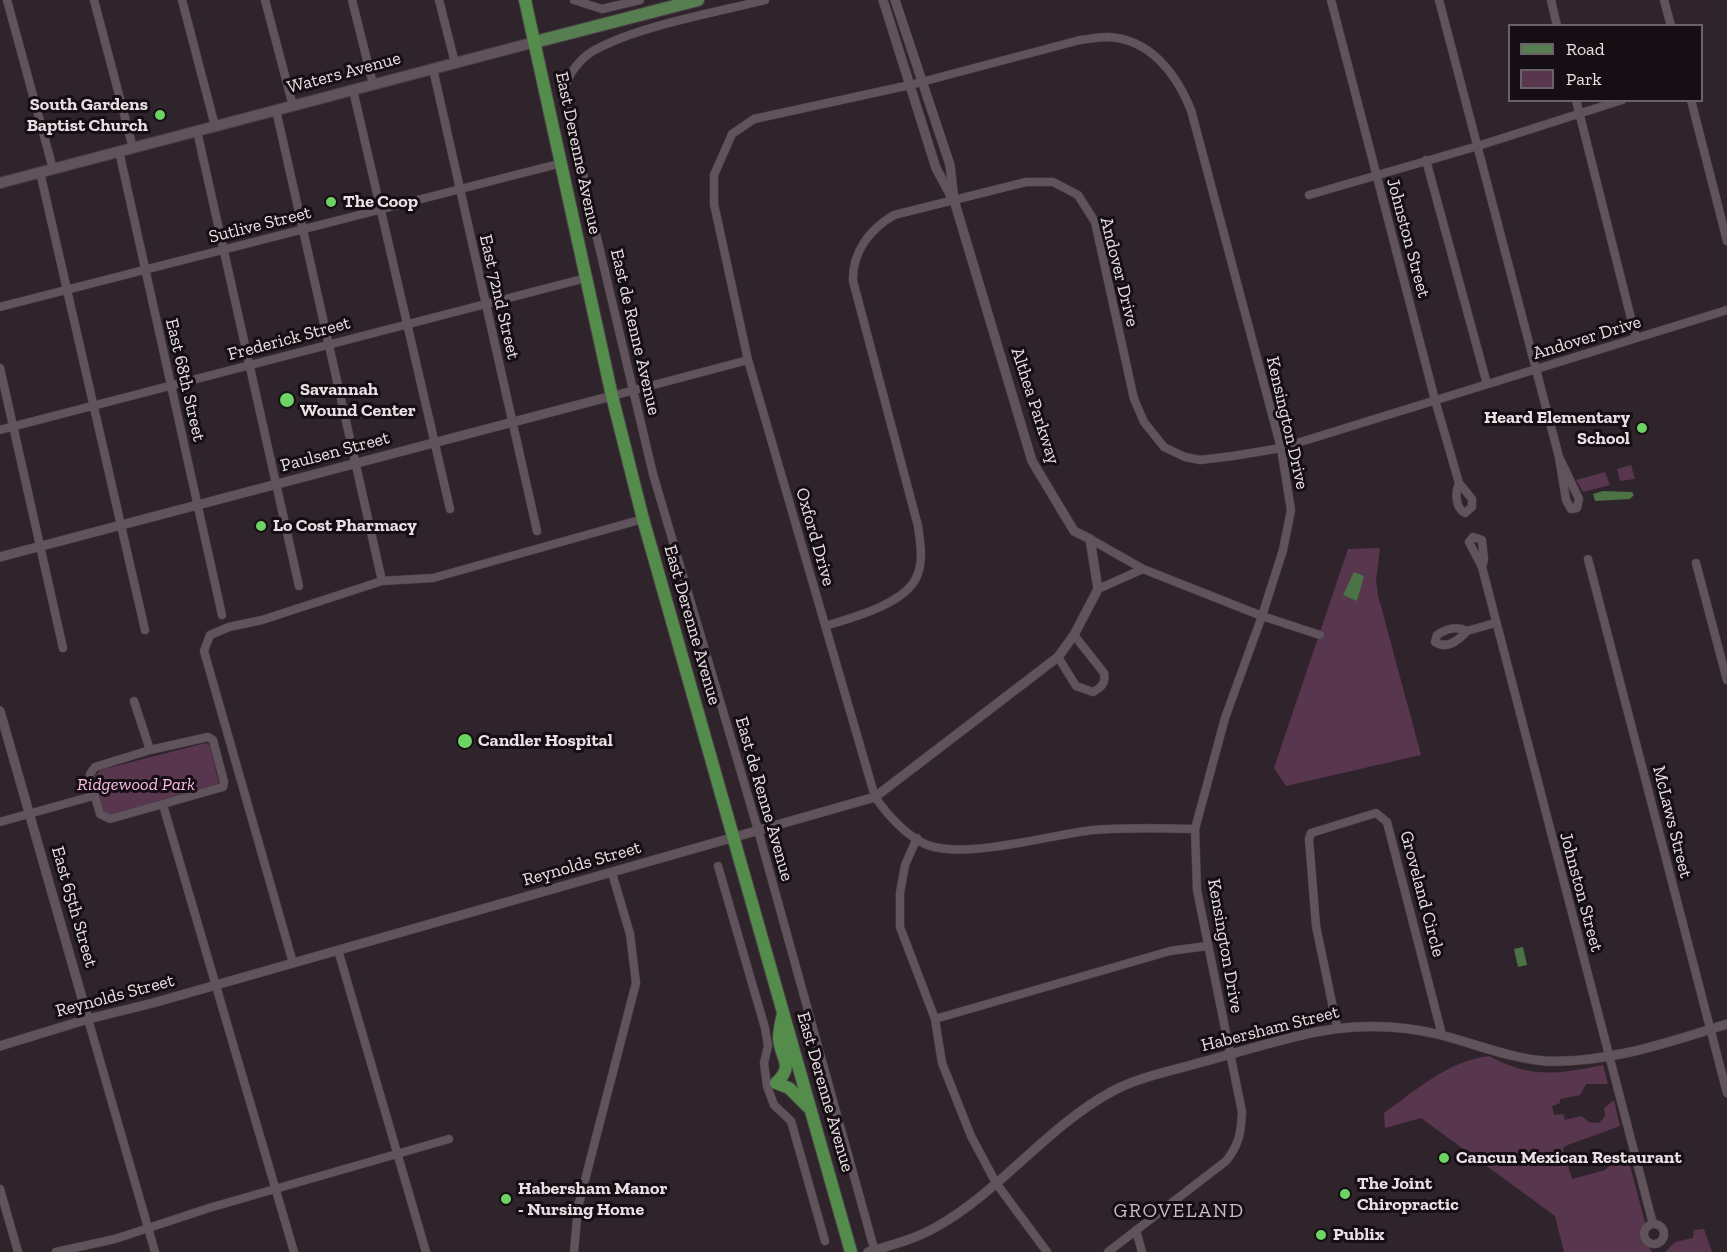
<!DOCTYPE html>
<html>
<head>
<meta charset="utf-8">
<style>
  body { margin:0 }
  #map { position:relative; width:1727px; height:1252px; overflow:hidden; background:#30242c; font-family:"Zilla Slab",serif }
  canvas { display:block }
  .legend { position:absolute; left:1508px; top:24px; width:195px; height:78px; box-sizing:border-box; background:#150f13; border:2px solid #696367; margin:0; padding:8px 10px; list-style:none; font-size:18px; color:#e8e0e5 }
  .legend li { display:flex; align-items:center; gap:12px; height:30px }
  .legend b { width:30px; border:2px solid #696367 }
</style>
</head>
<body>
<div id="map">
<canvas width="1727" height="1252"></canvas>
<ul class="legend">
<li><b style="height:8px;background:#577e50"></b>Road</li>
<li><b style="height:16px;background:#58364d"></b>Park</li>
</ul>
</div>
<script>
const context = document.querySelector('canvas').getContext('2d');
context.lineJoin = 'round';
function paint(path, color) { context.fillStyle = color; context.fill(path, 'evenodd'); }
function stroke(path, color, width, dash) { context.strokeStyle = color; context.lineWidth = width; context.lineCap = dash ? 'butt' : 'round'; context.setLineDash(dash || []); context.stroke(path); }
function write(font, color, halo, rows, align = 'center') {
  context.font = font + ' "Zilla Slab",serif'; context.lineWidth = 6; context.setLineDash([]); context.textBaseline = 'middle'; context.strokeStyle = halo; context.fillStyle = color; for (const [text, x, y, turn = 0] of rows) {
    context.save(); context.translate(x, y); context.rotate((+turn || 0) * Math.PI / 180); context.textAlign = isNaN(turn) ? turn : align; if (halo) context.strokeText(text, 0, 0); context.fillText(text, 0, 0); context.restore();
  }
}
const green = new Path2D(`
  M1631,465L1635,479L1620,481L1617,469Z
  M1605,472L1610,485L1583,492L1576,480Z
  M1380,548L1376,580L1378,595L1421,755L1286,786L1274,768L1348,549Z
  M206,743L210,746L219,784L110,816L104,814L94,777L100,770Z
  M1489,1056C1531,1079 1558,1074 1603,1065L1608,1084H1586L1580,1095L1560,1099V1103L1552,1106L1554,1115L1563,1114L1565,1120L1581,1116L1589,1122L1599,1123L1605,1116L1604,1108L1614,1100L1620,1126L1565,1146L1563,1149L1572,1179L1605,1170L1626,1151L1645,1222L1642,1237L1652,1252H1564L1555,1216L1421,1118L1385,1128L1384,1113C1416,1090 1448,1061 1489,1056Z
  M1704,1229L1712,1252H1665L1675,1242L1693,1238L1694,1230Z`);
const water = new Path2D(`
  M1603,491L1632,492L1634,495L1630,499L1595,501L1593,494Z
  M1354,572L1364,576L1357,601L1343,595Z
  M1523,947L1527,965L1518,967L1514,949Z`);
const minor = new Path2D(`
  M7,0L53,169
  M94,0L133,148
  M182,0L215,126
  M265,0L293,106
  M352,0L373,84
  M439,0L455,63
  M574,0L602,9L640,0
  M765,0C714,13 637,26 593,51C580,59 569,73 565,87L593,221L653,474L758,830L875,1252
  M1331,0L1435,400L1459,483L1472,499V507L1465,513C1455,508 1455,492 1459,483
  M1439,0L1559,457L1579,499L1577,508L1571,509L1566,500L1559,457
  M1551,0L1557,26
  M1664,0L1671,26
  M433,69L537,531
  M353,90L450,509
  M1576,100L1636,338
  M1691,100L1727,241
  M276,110L382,581
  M197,131L299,586
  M119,151L222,615
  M1426,160L1487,384
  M40,172L145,630
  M1309,195L1478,146L1622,100
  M0,307L562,163
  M0,368L63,648
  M612,396L748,360
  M0,430L586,278
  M1090,539L1143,569L1262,616L1320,635
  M1588,559L1727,1093
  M1696,563L1727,680
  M1482,567L1484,560L1482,540L1473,537L1469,542L1482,567L1653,1224
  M1098,589L1143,569
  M825,626C851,618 906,604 917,576C924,559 920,543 918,526L853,281C852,252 870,229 894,215L1026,182H1053L1078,195L1095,222L1134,399L1144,422L1164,447L1185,457L1200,460L1233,456L1281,448L1727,310
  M1467,631C1459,640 1447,650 1435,642L1437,635C1447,628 1457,626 1467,631L1495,623
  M1058,657L1076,686L1093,692C1102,687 1106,683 1104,673L1074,635
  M134,701L150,750
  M208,737L213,740L224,782L223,787L110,819L100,814L90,779V774L95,767L150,750Z
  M163,805L294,1252
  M0,822L93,796
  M917,838L905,865L900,893V927L935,1019L942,1063L971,1136L996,1183L1047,1252
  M718,866L765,1028L768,1046L764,1063L767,1086L774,1105L791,1121L825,1241
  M338,950L426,1252
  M293,963L204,651L210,635L229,627L262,620L382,581L433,578L643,519
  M88,1019L155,1252
  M935,1019L1170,951L1207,946
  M1337,1027L1316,926L1309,839L1311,833L1376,813L1387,822L1442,1035
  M0,1189L18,1252
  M1644 1234a10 10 0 1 1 20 0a10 10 0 1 1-20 0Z
  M1136,1230L1142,1252
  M56,1252L115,1239L209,1208L449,1139
  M574,1252L578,1207L636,983L630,934L612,873
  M1108,1252L1226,1161C1239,1145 1241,1133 1242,1112L1197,890L1195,829L1225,718L1262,616L1283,550L1291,510L1281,448L1191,110C1176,73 1150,39 1108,37C1098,37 1089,39 1080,40L910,85L754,119L732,134L714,175V204L748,360L875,797C887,814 903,832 921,842C957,863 1051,834 1094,830C1127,827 1162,828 1195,829`);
const tertiary = new Path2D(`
  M883,0L936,168L951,196
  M0,557L612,396
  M0,711L88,1019
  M0,1046L88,1019L153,1003L875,797L1058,657L1074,635L1098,589L1090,539L1074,531L1032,461L954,200L950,165L895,0
  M868,1252C892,1245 916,1239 938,1226C1001,1190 1047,1127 1111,1092C1136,1078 1167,1072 1195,1064C1229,1055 1264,1044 1298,1036C1346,1024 1393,1023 1441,1035C1476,1044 1509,1058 1545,1061C1607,1064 1669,1042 1727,1024`);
const secondary = new Path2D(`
  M0,183L535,42`);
const primary = new Path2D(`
  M535,42L698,0`);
const trunk = new Path2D(`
  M525,0L612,396L643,519L851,1252
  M776,1083C795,1065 781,1060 779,1039C779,1030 781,1022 783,1014
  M776,1083L789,1088L808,1107`);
const markers = [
  [160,115,6,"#6dd362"],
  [331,202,6,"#6dd362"],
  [287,400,8,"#6dd362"],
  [1642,428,6,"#6dd362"],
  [261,526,6,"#6dd362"],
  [465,741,8,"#6dd362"],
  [1444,1158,6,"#6dd362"],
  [1345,1194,6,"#6dd362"],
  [506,1199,6,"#6dd362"],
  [1321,1235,6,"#6dd362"]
];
const streetNames = [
  ["Waters Avenue",344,73,-15],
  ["East Derenne Avenue",578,153,78],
  ["Sutlive Street",260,225,-14],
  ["Johnston Street",1408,238,75],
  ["Andover Drive",1119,272,76],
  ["East 72nd Street",499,297,77],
  ["East de Renne Avenue",635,332,77],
  ["Andover Drive",1587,338,-17],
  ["Frederick Street",289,339,-15],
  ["East 68th Street",185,380,77],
  ["Althea Parkway",1035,406,72],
  ["Kensington Drive",1287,423,77],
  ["Paulsen Street",335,452,-15],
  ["Oxford Drive",815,537,74],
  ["East Derenne Avenue",692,625,74],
  ["East de Renne Avenue",764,799,74],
  ["McLaws Street",1672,822,76],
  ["Reynolds Street",582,864,-16],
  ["Johnston Street",1581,892,75],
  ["Groveland Circle",1422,894,75],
  ["East 65th Street",74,907,74],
  ["Kensington Drive",1225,946,80],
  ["Reynolds Street",115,996,-15],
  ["Habersham Street",1270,1029,-14],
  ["East Derenne Avenue",825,1092,74]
];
const poiNames = [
  ["South Gardens",148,105,"right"],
  ["Baptist Church",148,126,"right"],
  ["The Coop",343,202],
  ["Savannah",300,390],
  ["Wound Center",300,411],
  ["Heard Elementary",1630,418,"right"],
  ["School",1630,439,"right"],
  ["Lo Cost Pharmacy",273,526],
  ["Candler Hospital",478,741],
  ["Cancun Mexican Restaurant",1456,1158],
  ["The Joint",1357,1184],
  ["Chiropractic",1357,1205],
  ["Habersham Manor",518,1189],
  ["- Nursing Home",518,1210],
  ["Publix",1333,1235]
];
const parkNames = [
  ["Ridgewood Park",136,785]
];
const neighbourhoodNames = [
  ["GROVELAND",1179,1211]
];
paint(green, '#58364d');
paint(water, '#4b7346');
stroke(minor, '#4a4046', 9);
stroke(tertiary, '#4a4046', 10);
stroke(secondary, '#4a4046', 12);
stroke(primary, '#4a4046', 14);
stroke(trunk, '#4a4046', 14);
stroke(minor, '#60535b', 8);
stroke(tertiary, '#60535b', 9);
stroke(secondary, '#60535b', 10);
stroke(primary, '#577e50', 12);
stroke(trunk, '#548c4c', 12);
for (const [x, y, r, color] of markers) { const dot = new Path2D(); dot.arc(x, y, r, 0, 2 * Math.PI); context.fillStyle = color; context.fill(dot); stroke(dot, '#150f13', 2); }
write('18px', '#e8e0e5', '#150f13', streetNames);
write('bold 18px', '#e8e0e5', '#150f13', poiNames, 'left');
write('italic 18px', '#fabbe4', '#150f13', parkNames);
context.letterSpacing = '1.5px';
write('20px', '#c9bac3', '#150f13', neighbourhoodNames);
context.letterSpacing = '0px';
</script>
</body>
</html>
